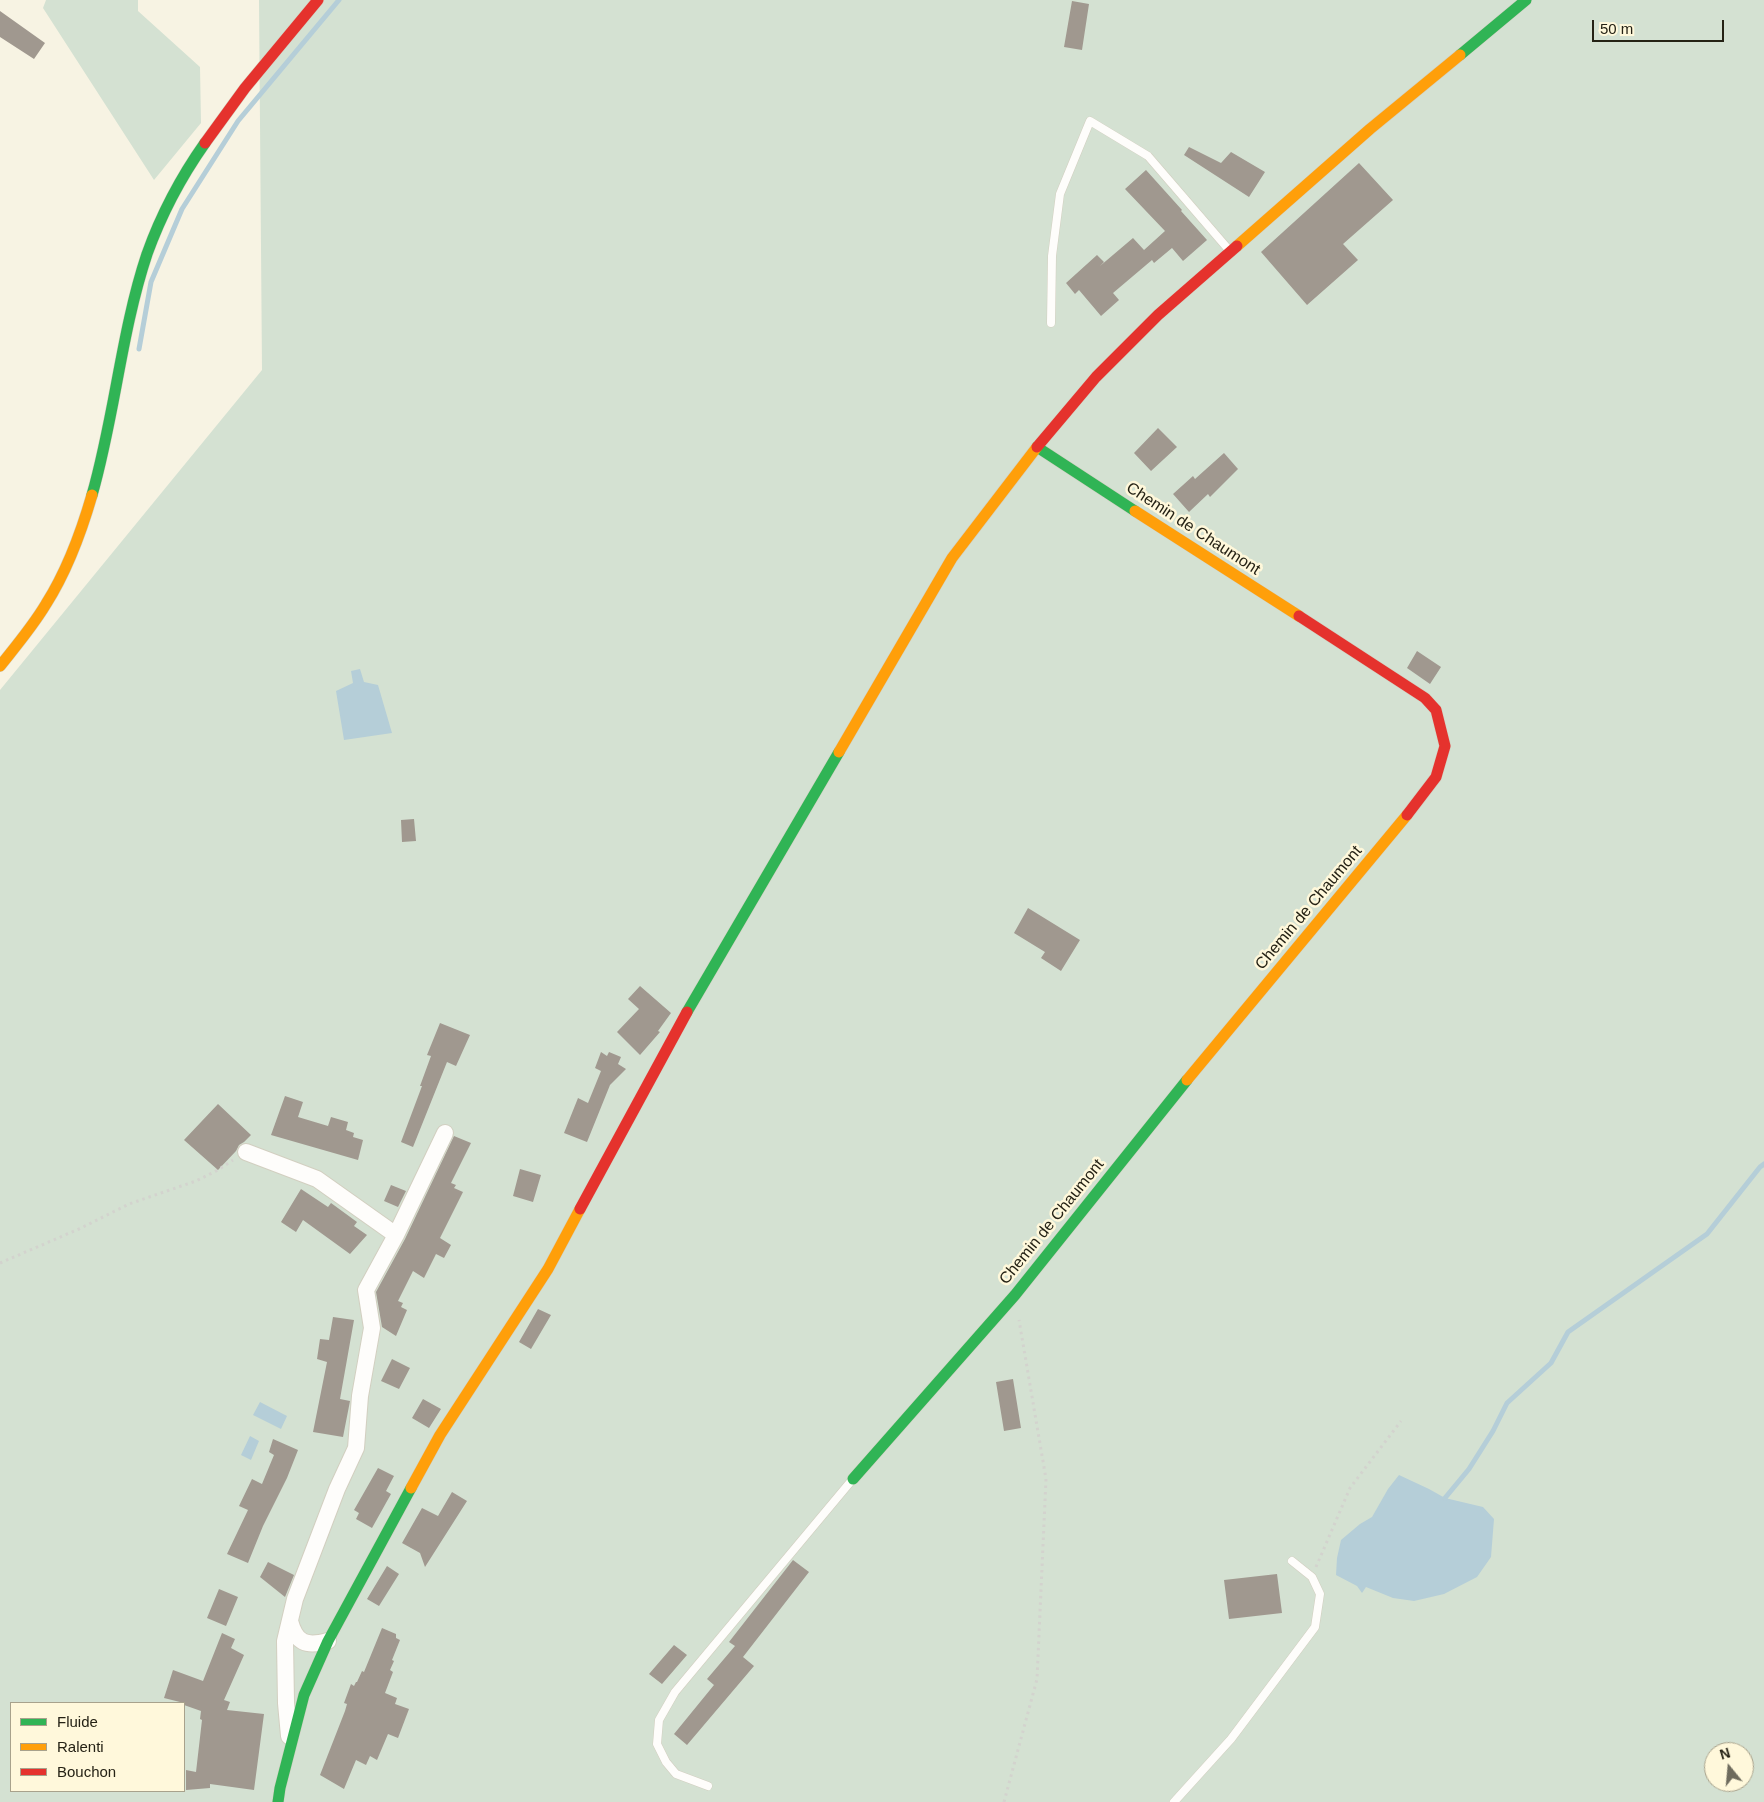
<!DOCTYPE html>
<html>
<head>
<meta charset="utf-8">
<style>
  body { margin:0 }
  #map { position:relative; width:1764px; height:1802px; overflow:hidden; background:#f7f3e3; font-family:Arial,sans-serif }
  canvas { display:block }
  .legend { position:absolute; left:10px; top:1702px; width:175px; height:90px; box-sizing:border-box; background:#fff8db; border:1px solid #a8a28c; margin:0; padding:6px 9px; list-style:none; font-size:15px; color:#252215 }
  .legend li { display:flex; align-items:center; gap:10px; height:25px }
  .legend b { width:25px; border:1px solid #a8a28c }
  .north { position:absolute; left:1704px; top:1742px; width:50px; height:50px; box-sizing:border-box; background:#fff8db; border:1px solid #a8a28c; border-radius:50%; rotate:343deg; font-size:14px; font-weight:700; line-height:20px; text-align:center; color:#252215 }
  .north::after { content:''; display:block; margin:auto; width:18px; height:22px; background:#6e6b5d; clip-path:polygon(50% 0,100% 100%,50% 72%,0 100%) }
  .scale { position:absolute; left:1592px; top:20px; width:132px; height:22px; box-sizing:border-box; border:2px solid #252215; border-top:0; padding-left:6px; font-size:15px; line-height:18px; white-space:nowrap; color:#252215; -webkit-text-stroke:4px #fff8db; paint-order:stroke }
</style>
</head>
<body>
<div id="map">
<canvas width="1764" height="1802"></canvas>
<ul class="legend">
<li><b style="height:6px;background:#30b455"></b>Fluide</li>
<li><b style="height:6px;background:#ff9f0a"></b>Ralenti</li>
<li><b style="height:6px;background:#e5322d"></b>Bouchon</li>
</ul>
<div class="north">N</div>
<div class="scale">50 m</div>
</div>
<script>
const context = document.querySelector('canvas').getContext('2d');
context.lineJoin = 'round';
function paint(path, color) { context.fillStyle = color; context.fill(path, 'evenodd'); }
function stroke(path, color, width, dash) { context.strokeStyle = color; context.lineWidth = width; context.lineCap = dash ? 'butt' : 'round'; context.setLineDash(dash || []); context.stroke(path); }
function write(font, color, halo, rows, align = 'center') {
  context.font = font + ' Arial,sans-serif'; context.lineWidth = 5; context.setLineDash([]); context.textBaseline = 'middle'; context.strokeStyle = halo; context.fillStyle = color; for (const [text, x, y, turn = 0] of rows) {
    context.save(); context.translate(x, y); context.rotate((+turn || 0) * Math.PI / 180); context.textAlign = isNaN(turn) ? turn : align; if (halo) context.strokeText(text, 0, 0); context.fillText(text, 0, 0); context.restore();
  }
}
const green = new Path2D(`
  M46,0H138V11L200,67L201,123L154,180L43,8Z
  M259,0H1764V1802H0V690L262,370ZM11,1703H184V1791H11ZM1714,1752H1744V1782H1714Z`);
const water = new Path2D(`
  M360,669L364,682L378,685L392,733L344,740L336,691L353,683L351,671Z
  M260,1402L287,1416L281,1429L253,1415Z
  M250,1436L259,1441L251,1460L241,1455Z
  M1399,1475L1429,1489L1445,1498L1483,1507L1494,1519L1491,1557L1477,1577L1444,1594L1414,1601L1393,1598L1366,1587L1362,1593L1357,1586L1336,1575L1337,1558L1341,1540L1360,1524L1372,1517L1388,1489Z`);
const stream = new Path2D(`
  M139,349L151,282L182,209L238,121L339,0
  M1445,1498L1469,1469L1493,1431L1507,1403L1551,1363L1568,1332L1707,1234L1760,1167L1764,1164`);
const building = new Path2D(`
  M1072,1L1089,4L1082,50L1064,47Z
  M0,11L45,43L34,59L0,37Z
  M1189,147L1221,163L1231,152L1265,172L1249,197L1184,155Z
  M1359,163L1393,200L1343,244L1358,260L1307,305L1261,252Z
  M1146,170L1182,210L1181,211L1207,240L1183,261L1172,248L1154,263L1152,260L1113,293L1119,300L1101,316L1079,290L1075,294L1066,283L1097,255L1104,262L1100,266L1133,238L1144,250L1165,231L1125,189Z
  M1158,428L1177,447L1151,471L1134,453Z
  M1224,453L1238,469L1210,497L1208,494L1189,512L1173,494L1193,476L1195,479Z
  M1417,651L1441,667L1430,684L1407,668Z
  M414,819L416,841L402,842L401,820Z
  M1028,908L1080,940L1061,971L1041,958L1045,952L1014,933Z
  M640,986L671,1013L658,1031L660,1032L640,1055L617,1032L639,1009L628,999Z
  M440,1023L470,1035L456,1066L447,1062L413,1147L401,1142L422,1086H420L431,1056L427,1055Z
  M601,1052L607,1056L609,1052L621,1057L618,1064L626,1069L610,1085L587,1142L564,1133L578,1098L588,1103L601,1071L595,1068Z
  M285,1096L303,1102L298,1117L328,1126L331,1117L348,1122L346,1130L354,1133L353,1137L363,1140L358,1160L271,1135Z
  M218,1104L251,1135L244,1142L239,1145L236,1151L218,1170L184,1140Z
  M454,1136L471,1143L451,1183L456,1185L454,1188L463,1192L440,1238L451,1245L444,1258L436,1254L424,1278L413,1271L398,1301L403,1303L401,1307L407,1310L396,1336L382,1327L376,1292L405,1239Z
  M520,1169L541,1175L533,1202L513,1196Z
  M391,1185L406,1191L398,1207L384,1201Z
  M301,1189L328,1207L331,1203L357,1222L354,1226L367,1235L350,1254L303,1220L296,1232L281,1222Z
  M538,1309L551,1315L531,1349L519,1342Z
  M333,1317L354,1320L340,1399L350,1401L343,1437L313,1432L327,1362L317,1359L320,1339L329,1340Z
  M392,1359L410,1368L399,1389L381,1381Z
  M1013,1379L1021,1428L1004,1431L996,1382Z
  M423,1399L441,1409L429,1428L412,1418Z
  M273,1439L298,1450L287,1478L263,1526L248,1563L227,1554L248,1510L239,1506L252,1479L262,1484L274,1455L269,1452Z
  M378,1468L394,1476L386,1491L391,1494L372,1528L356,1519L359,1513L354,1510Z
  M452,1492L467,1501L425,1567L420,1553L402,1543L422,1508L438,1516Z
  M793,1560L809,1572L743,1657L754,1666L687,1745L674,1734L714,1685L707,1679L735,1646L729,1642Z
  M268,1562L294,1575L285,1597L260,1577Z
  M387,1566L399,1574L379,1606L367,1599Z
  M1277,1574L1282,1613L1229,1619L1224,1580Z
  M219,1589L238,1597L226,1626L207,1618Z
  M382,1628L396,1634V1638L400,1640L392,1660L394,1661L390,1670L393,1672L385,1693L397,1698L395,1704L409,1709L398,1738L388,1734L377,1760L370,1756L366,1765L356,1760L344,1789L320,1775L345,1711L347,1704L344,1703L351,1684L354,1686L356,1682H357L362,1671L364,1672Z
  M222,1633L235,1639L231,1648L244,1655L224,1700L230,1702L227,1710L264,1714L254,1790L210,1784V1788L186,1790V1770L196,1772L202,1720L200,1719L201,1711L184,1705V1703L164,1698L173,1670L203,1681Z
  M674,1645L687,1655L662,1684L649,1674Z`);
const path = new Path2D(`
  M0,1263L79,1229L129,1204L196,1181L218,1170L233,1160
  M1316,1567L1350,1488L1401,1421
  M1004,1802L1037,1679L1046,1479L1019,1320`);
const lane = new Path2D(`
  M1051,323L1052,256L1060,194L1090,121L1148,156L1229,250
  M708,1786L676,1774L666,1762L657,1744L659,1720L675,1692L852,1480
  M1174,1802L1231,1739L1315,1627L1320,1594L1312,1577L1292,1561`);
const street = new Path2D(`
  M246,1152L317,1179L396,1235
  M290,1621C296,1643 306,1647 328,1641
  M289,1736L286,1703L285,1641L295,1599L337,1489L356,1448L360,1396L372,1328L366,1290L396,1235L445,1133`);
const fast = new Path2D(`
  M1460,55L1526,0
  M1037,447L1135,511
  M92,495C115,415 121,332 147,254C161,215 181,177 205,143
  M687,1012L839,752
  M853,1479L1015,1295L1187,1080
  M278,1802L280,1788L304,1695L328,1641L411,1488`);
const slow = new Path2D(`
  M1237,246L1370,129L1460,55
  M1135,511L1299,616
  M0,666C16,646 33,626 46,604C67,571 81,533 92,495
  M839,752L952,558L1037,447
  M1187,1080L1407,815
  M411,1488L440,1435L548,1269L580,1209`);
const jam = new Path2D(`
  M205,143L245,88L318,0
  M1037,447L1096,377L1158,315L1237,246
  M1299,616L1425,698L1436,710L1445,746L1436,777L1407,815
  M580,1209L687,1012`);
const streetNames = [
  ["Chemin de Chaumont",1193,529,33],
  ["Chemin de Chaumont",1309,908,-50],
  ["Chemin de Chaumont",1052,1222,-51]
];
paint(green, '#d4e1d2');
paint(water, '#b5ced8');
stroke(stream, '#b5ced8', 5);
paint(building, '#a0988f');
stroke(lane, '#d2cfc0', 9);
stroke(street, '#d2cfc0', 18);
stroke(fast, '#d2cfc0', 12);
stroke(slow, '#d2cfc0', 12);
stroke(jam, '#d2cfc0', 12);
stroke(path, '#d3d3ce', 3, [2.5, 4]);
stroke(lane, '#fefdfb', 8);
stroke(street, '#fefdfb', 16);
stroke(fast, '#30b455', 11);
stroke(slow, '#ff9f0a', 11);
stroke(jam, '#e5322d', 11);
write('16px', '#252215', '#fff8db', streetNames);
</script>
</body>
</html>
